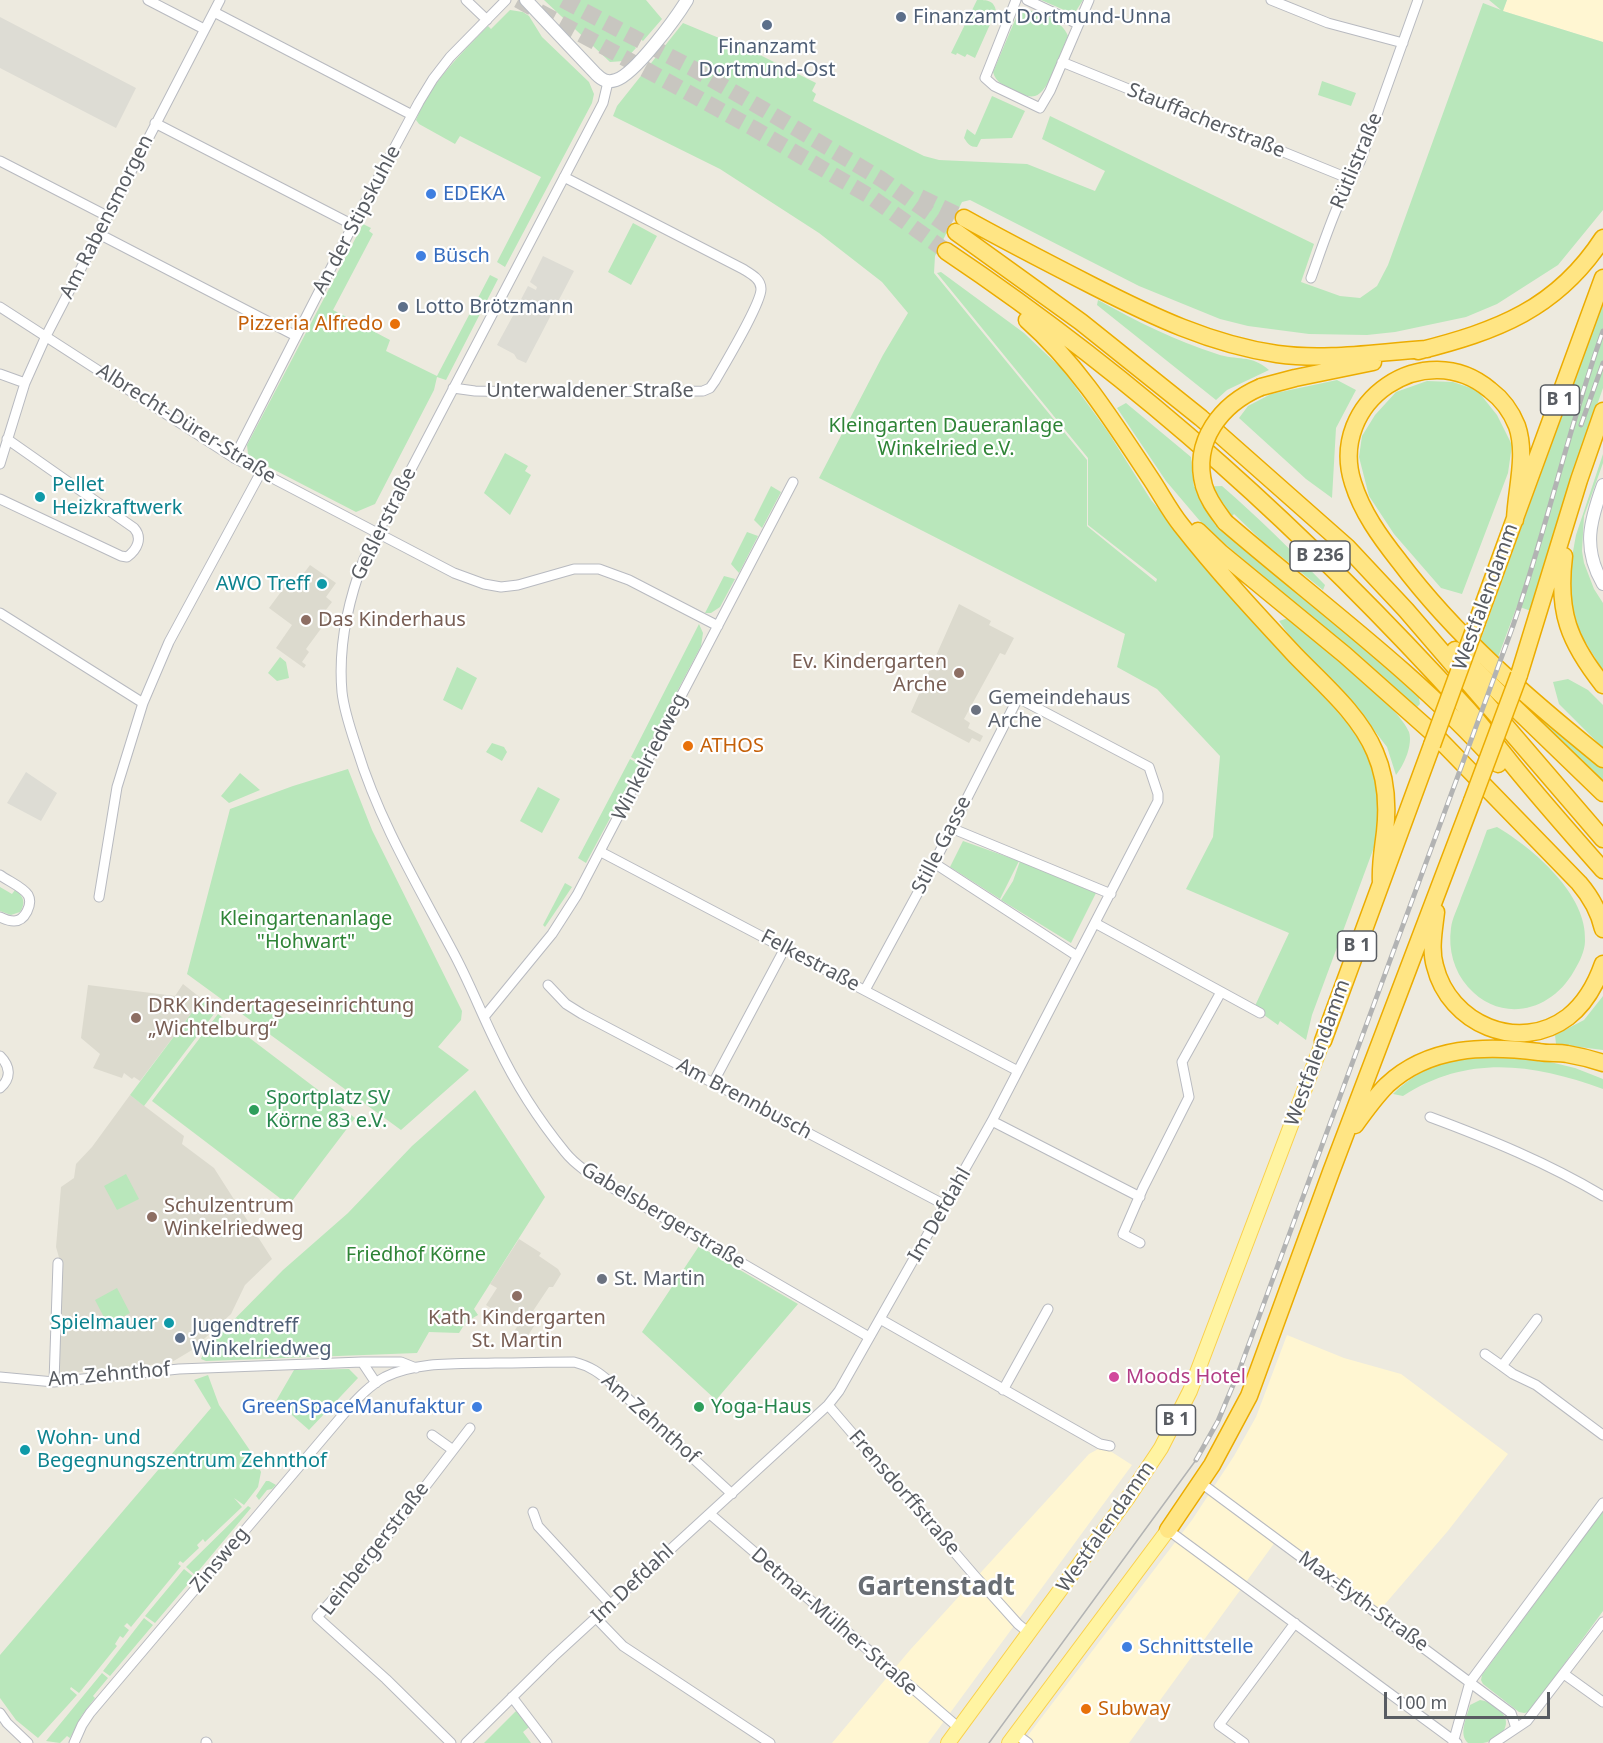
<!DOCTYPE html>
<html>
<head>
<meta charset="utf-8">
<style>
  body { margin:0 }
  #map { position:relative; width:1603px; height:1743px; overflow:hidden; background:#edeadf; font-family:"Noto Sans",sans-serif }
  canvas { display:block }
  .scale { position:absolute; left:1384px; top:1692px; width:166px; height:27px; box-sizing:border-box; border:3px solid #585c62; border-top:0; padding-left:8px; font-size:18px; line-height:21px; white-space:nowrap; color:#585c62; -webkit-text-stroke:4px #fff; paint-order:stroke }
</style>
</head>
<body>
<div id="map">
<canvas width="1603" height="1743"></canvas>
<div class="scale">100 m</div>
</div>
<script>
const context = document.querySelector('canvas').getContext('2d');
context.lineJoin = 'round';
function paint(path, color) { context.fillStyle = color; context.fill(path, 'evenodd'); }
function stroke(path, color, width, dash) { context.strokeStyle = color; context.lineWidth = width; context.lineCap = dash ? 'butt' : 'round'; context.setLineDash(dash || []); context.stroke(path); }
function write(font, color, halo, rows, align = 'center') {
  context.font = font + ' "Noto Sans",sans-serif'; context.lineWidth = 4.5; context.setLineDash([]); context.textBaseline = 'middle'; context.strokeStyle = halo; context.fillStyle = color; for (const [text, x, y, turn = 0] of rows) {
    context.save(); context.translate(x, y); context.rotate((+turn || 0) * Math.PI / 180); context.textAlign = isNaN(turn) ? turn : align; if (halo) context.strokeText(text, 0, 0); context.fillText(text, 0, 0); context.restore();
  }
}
const commercial = new Path2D(`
  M1507,0H1603V42L1503,11Z
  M1287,1335L1344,1358L1401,1374L1508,1454L1447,1532L1379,1611L1278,1538L1129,1743H1033L1026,1738L1192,1520L1234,1456L1256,1417Z
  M1100,1448L1107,1449L1132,1465L928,1743H832L910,1650L1089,1454Z`);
const industrial = new Path2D(`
  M0,17L136,88L116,128L0,68Z
  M543,256L574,271L526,363L517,359L514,354L497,345L515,312L522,315L524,312L517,307L528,286L536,290L537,287L530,282Z
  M26,772L57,793L41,821L7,803Z`);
const education = new Path2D(`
  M310,565L336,583L326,597L332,602L325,611L331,615L306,649L309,652L302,662L306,665L304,668L276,648L292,625L269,608L289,581L295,585Z
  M959,604L991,621L989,625L1014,638L1005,655L1000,653L964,719L970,723L968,728L983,736L980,742L972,738L969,743L911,712Z
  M183,984L202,999L140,1081L134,1077L132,1079L124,1073L122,1078L93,1068L100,1054L81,1038L88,985L175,996Z
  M130,1095L184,1136L182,1144L214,1168L272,1259L245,1285L231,1314L192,1350L177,1359L170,1363L58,1374L62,1268L56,1247L61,1187L74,1178L76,1164L92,1147Z
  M519,1239L541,1253L539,1256L558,1269L561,1274L553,1287H549L533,1311L538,1314L534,1321L536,1323L522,1345L511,1337L518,1325L486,1305L497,1288L490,1284Z`);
const green = new Path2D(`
  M544,0H646L662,19L643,41L632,31L626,37L636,48L624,61L610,62Z
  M977,0C987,0 994,0 996,11L975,58L967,54L965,57L957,53L956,55L951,53Z
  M1041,0H1083L1076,11L1071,13Z
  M1489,0H1507L1503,11L1603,42V210L1558,265L1497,304L1466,317L1395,332L1367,335L1309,334L1248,326L1220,319L1139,286L970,200L962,202L935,256L934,273L1087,460V526L1156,582L1157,579L1088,525V458L937,273L941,272L1024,333L1063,370L1108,432L1151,500L1280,651L1325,698L1357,734L1368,755L1377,777L1380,831L1312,1015L1306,1040L1280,1021L1278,1025L1254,1008L1289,933L1186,889L1213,837L1220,756L1157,689L1117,667L1125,634L819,478L883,355L908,313L882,282L819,233L720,169L613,116L617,106L683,23L760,55L816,83L812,91L816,94L813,101L924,156L939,160L1027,164L1095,191L1105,171L1042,139L1050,116L1314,244L1301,282L1340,296L1360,298L1377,286L1388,265L1483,3L1501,10Z
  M510,10L523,12L529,16L542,37L589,82L594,94L592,103L505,267L497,262L541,177L460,136L455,144L419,124L416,120C430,83 461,54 488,26L491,29Z
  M1023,10C1039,10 1062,20 1068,36C1062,49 1049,93 1035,96C1027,98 1020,93 1013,90C1004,85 996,83 993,72L1015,20L1018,12Z
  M1322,81L1356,93L1351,106L1318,95Z
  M992,96L1025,111L1012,138L981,139L977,147C970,147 968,144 964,138L967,129L975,135Z
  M633,223L657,236L631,285L608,272Z
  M363,224L371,228L369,231L373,234L333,310L390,340L386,351L437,376L490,275L498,279L446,380L437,377L434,390L375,504L356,512L263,464L248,454L247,445Z
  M1098,300C1136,321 1176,341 1217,354C1237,361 1251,354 1269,370L1227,390L1216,400L1097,305Z
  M1603,303V388L1561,508L1531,611L1517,606L1497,660L1483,647L1481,639Z
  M1337,380L1356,390L1336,428L1332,498L1306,479L1239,418L1248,406L1271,394Z
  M1427,381L1453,382L1477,390L1497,415L1512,445L1508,473L1462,594L1441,588L1394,534L1369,496L1359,457L1362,436L1375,415L1396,392Z
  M1126,403L1191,457L1194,487L1222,486C1258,517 1291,550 1325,585L1323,590L1262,541L1234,514L1221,529L1418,693L1420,704L1417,707L1205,527L1166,481L1117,408Z
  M505,453L528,466L525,471L531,475L510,515L484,493Z
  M1603,454V463L1584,516L1582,551L1584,563L1594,589L1603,603V671L1572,620L1566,590L1576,535Z
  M771,486L781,492L762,528L754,520Z
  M747,532L758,536L739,573L731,564Z
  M724,576L735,579L720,607L711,613H705Z
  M1288,618C1313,637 1400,707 1409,732C1413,745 1404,765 1396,775L1387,747L1360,712L1291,638L1279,621Z
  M699,624L703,633L701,646L640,762L631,757Z
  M280,657L286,662L289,678L277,681L268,673Z
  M457,667L477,678L462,710L443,700Z
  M1568,679L1588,690L1603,705V748L1559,704L1553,682Z
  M1526,703L1603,767V784L1524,710Z
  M492,743L504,747L507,752L502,761L486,752Z
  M630,759L639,764L586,863L578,858Z
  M348,769L372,830L462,1011L461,1020L438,1047L469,1070L401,1130L187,974L230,809L293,786Z
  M240,773L260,790L229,803L221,796Z
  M538,787L560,799L542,833L520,821Z
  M1497,827C1533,848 1588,895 1585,941C1585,951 1579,963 1574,971C1551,1012 1501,1024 1468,987C1454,971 1448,950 1451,928C1452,918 1458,908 1461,898C1470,875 1479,853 1487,830Z
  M963,841L1019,861L1000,899L950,867Z
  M1020,861L1096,893L1071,943L1001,900L1013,881Z
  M565,883L572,887L545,927L543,925Z
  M0,887L12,894L15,890C24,896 26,903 20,912L11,915L0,911Z
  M1603,996V1050L1556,1044L1555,1035L1584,1020Z
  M202,999L217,1010L144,1106L130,1095Z
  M218,1014L355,1118L289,1205L152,1101Z
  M1502,1055L1550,1062L1575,1068L1603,1079V1089C1533,1064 1469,1054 1403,1096L1393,1094C1425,1062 1459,1057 1502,1055Z
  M475,1090L545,1197L474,1309L478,1315L466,1322L459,1333L429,1332L417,1353L206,1361L201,1359L205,1349L283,1270L348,1213L412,1146Z
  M126,1174L139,1199L117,1210L104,1186Z
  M699,1246L798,1304L716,1400L642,1332Z
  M117,1288L130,1313L108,1325L95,1300Z
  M349,1369L358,1378L309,1430L276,1401L294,1370Z
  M208,1375L219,1405L251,1452L261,1472L258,1487L244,1505L234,1498L242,1507L205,1542L203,1539L197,1545L199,1548L183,1563L180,1561L178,1564L181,1566L131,1627L127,1623L124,1626L129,1630L123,1638L120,1636L115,1644L117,1646L79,1693L71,1687L70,1689L77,1695L38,1738L16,1720L0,1698V1655L211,1408L194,1380Z
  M266,1481H269L276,1485L272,1489L267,1490L259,1500L256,1496Z
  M248,1506L251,1508L195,1575L186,1567Z
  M1603,1511V1611L1529,1712L1524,1713L1519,1712L1483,1684L1481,1680L1482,1675Z
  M184,1569L194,1577L155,1623L145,1616Z
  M144,1618L153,1625L110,1676L103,1671Z
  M102,1673L108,1678L93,1696L95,1698L82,1715L70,1738L67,1736L60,1743L46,1741Z
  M1480,1700C1487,1701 1491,1703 1497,1708C1516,1722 1502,1740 1483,1743C1478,1743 1473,1743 1468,1743C1458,1734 1467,1717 1470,1705Z
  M516,1711L529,1727L523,1732L531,1743H484Z`);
const highwayTunnel = new Path2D(`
  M518,0L753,128L871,197L946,251
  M563,0L692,68L763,109L881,179L956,232
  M920,197L964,218`);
const street = new Path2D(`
  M148,0L204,29
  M466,0L487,20
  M1016,0L985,78L994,86L1040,108L1050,91L1089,0
  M1027,0L1078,24
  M1271,0L1328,23L1403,43
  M214,12L412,115
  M1062,62L1350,179
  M608,82L603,103L364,559C348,601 338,647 342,692C344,711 351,731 357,749C379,821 417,884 452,950C469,981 481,1013 497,1045C515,1083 538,1119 565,1152C577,1167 595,1177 611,1187L869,1337
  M155,123L353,225
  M0,161L107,216
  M99,234L296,336
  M1311,278C1325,239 1338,198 1360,162L1418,0
  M0,307L234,458L454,573L484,584L501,587L518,585L574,569H599L629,580L718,626
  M0,374L25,383
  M453,388L475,391L533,392L703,391L710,388L715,381C724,365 761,304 761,289C761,279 751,274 743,269L564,177
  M234,458L353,225L419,102L433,79L450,57L506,0
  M0,464L25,383L46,336L220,0
  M0,499L121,556L127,557C137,550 143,538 134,528L7,439
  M0,613L143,703
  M951,828L1111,894
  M601,852L1018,1071
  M934,863L1077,956
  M0,875C8,881 23,887 28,895C33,904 25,921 14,921C10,921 4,919 0,917
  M99,897L117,787L143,703L169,642L261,472
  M1095,923L1260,1013
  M548,985L566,1004L582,1014L945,1205
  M484,1017L552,934L577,895L793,482
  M0,1056C10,1066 12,1078 0,1088
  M713,1083L785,948
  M1430,1117C1489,1139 1548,1163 1603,1196
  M992,1121L1140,1197
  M1140,1243L1123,1234L1143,1188L1189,1097L1182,1062L1221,992
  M880,1319L1100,1444L1110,1446
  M1537,1319L1502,1366L1513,1374L1536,1385L1603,1435
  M1485,1354L1502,1366
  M362,1362H401L416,1368
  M0,1377L54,1382L179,1369L362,1362L376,1383
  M54,1382L58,1263
  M1003,1390L1048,1309
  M828,1405L974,1575L1018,1624L1029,1633
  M432,1435L453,1450
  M1201,1483L1511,1713L1516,1728
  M533,1512L538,1526L611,1605
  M710,1514L959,1728
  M1168,1530L1457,1743
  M596,1618L623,1646L770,1743
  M1564,1674L1603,1702
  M512,1697L547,1743
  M0,1713L7,1723L28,1743
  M1016,1734L1028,1743
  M206,1742L207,1743
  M74,1743L82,1725L90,1713L347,1410C358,1398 370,1385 385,1377C418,1361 460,1364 495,1363C522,1363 548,1362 574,1362C590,1366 600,1373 612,1384L732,1494
  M451,1743L386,1679L317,1617L372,1556L470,1428
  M466,1743L553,1657L828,1405L839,1391L992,1121L1158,801V794L1149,767L1018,698L934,863L865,990
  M1244,1743L1219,1725L1295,1623
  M1453,1743L1470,1682L1603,1503
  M1494,1743L1527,1721L1603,1622`);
const secondary = new Path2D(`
  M526,0L596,74C602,80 607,83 616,80C635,74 676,18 687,0
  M1603,485C1590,521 1582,548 1603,584`);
const primary = new Path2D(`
  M948,1743L1127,1499L1161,1448L1190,1391L1323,1041
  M1009,1743L1168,1530`);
const highway = new Path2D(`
  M964,218C1007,242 1050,264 1093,286C1152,316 1210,344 1277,354C1327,361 1377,352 1427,349
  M956,232L1081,322L1201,418L1347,547L1406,610L1603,839
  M946,251C1143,383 1309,535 1468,710C1483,727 1497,746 1511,763C1541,800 1572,835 1603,870
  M1027,320C1077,364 1112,420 1149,476C1160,492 1169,510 1181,525C1217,571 1256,613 1295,655C1323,684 1359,714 1375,752C1386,777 1388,805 1385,832C1383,849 1380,864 1381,882
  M1418,351C1497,331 1557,309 1603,238
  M1261,387L1295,378L1373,362
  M1515,520C1516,490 1527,455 1517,426C1511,411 1502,399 1490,390C1425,335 1327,402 1353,483C1362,512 1380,537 1399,561C1456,637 1529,699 1603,759
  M1225,522C1318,602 1415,672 1498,764
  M1198,531L1221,553L1345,655L1435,735L1579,883C1591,897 1599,911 1603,929
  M1564,556C1557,612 1569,642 1603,685
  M1477,622L1603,278
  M1455,650L1603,793
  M1519,675L1579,480L1603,411
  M1436,912C1434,930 1430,949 1435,966C1449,1024 1519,1054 1568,1017C1586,1003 1596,984 1603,964
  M1323,1041L1432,745
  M1355,1125C1365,1111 1375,1097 1387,1085C1429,1046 1485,1045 1539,1052C1549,1054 1558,1052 1567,1054C1579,1056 1591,1059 1603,1063
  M1168,1530L1212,1465L1249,1396L1331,1172L1472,801`);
const tram = new Path2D(`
  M989,1743L1196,1460`);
const rail = new Path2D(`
  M1581,425L1603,363
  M1196,1460L1218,1421L1239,1371L1509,637C1545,537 1567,432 1603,331`);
const highwayBridge = new Path2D(`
  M1225,522C1217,511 1208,500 1204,486C1192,441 1221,404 1261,387
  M1432,745L1477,622
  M1472,801L1519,675`);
const markers = [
  [901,17,6,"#5c6f8a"],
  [767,25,6,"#5c6f8a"],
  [431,194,6,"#3f7fe0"],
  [421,256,6,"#3f7fe0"],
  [403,307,6,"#5c6f8a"],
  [395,324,6,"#e8710a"],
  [40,497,6,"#0f9aa8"],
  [322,584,6,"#0f9aa8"],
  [306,620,6,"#8d6e63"],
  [959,673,6,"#8d6e63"],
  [976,710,6,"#6b7280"],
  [688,746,6,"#e8710a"],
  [136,1018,6,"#8d6e63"],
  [254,1110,6,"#2e9e5b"],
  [152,1217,6,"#8d6e63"],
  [602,1279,6,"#6b7280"],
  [517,1296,6,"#8d6e63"],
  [169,1323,6,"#0f9aa8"],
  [180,1338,6,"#5c6f8a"],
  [1114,1377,6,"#d1479c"],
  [477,1407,6,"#3f7fe0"],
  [699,1407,6,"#2e9e5b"],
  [25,1450,6,"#0f9aa8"],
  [1127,1647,6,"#3f7fe0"],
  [1086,1709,6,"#e8710a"]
];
const shields = [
  [1560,400,39],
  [1320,556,60],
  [1357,946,39],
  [1176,1420,39]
];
const shieldNames = [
  ["B 1",1560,400],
  ["B 236",1320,556],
  ["B 1",1357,946],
  ["B 1",1176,1420]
];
const serviceNames = [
  ["Finanzamt Dortmund-Unna",913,17],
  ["Finanzamt",767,47,"center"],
  ["Dortmund-Ost",767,70,"center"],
  ["Lotto Brötzmann",415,307],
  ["Jugendtreff",192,1326],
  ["Winkelriedweg",192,1349]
];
const streetNames = [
  ["Stauffacherstraße",1206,121,22],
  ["Rütlistraße",1357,161,-67],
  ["Am Rabensmorgen",107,217,-63],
  ["An der Stipskuhle",357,220,-62],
  ["Unterwaldener Straße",590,391],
  ["Albrecht-Dürer-Straße",186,424,32],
  ["Geßlerstraße",384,524,-64],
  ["Westfalendamm",1486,597,-70],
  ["Winkelriedweg",650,757,-63],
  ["Stille Gasse",942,845,-63],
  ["Felkestraße",810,961,28],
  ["Westfalendamm",1318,1053,-70],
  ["Am Brennbusch",744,1099,28],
  ["Im Defdahl",940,1215,-60],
  ["Gabelsbergerstraße",663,1216,31],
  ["Am Zehnthof",109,1375,-5],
  ["Am Zehnthof",650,1419,42],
  ["Frensdorffstraße",904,1493,49],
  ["Westfalendamm",1106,1527,-55],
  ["Leinbergerstraße",375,1549,-52],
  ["Zinsweg",220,1560,-50],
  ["Im Defdahl",633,1584,-43],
  ["Max-Eyth-Straße",1363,1602,36],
  ["Detmar-Mülher-Straße",834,1622,41]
];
const shopNames = [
  ["EDEKA",443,194],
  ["Büsch",433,256],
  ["GreenSpaceManufaktur",465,1407,"right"],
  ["Schnittstelle",1139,1647]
];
const foodNames = [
  ["Pizzeria Alfredo",383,324,"right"],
  ["ATHOS",700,746],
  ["Subway",1098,1709]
];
const parkNames = [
  ["Kleingarten Daueranlage",946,426],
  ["Winkelried e.V.",946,449],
  ["Kleingartenanlage",306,919],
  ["\"Hohwart\"",306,942],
  ["Friedhof Körne",416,1255]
];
const cultureNames = [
  ["Pellet",52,485],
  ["Heizkraftwerk",52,508],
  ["AWO Treff",310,584,"right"],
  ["Spielmauer",157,1323,"right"],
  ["Wohn- und",37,1438],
  ["Begegnungszentrum Zehnthof",37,1461]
];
const educationNames = [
  ["Das Kinderhaus",318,620],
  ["Ev. Kindergarten",947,662,"right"],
  ["Arche",947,685,"right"],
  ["DRK Kindertageseinrichtung",148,1006],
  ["„Wichtelburg“",148,1029],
  ["Schulzentrum",164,1206],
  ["Winkelriedweg",164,1229],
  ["Kath. Kindergarten",517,1318,"center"],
  ["St. Martin",517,1341,"center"]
];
const worshipNames = [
  ["Gemeindehaus",988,698],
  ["Arche",988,721],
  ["St. Martin",614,1279]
];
const leisureNames = [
  ["Sportplatz SV",266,1098],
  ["Körne 83 e.V.",266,1121],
  ["Yoga-Haus",711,1407]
];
const hotelNames = [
  ["Moods Hotel",1126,1377]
];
const districtNames = [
  ["Gartenstadt",936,1588]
];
paint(commercial, '#fff6d2');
paint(industrial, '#dddcd4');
paint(education, '#dcdace');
paint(green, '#b9e7bb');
stroke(highwayTunnel, '#c8c6c0', 16, [16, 8]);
stroke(street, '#b8bac0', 11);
stroke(secondary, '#b8bcc3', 14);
stroke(primary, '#fad04b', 16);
stroke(highway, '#ecac00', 19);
stroke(street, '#fff', 9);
stroke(secondary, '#fff', 12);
stroke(primary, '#fff4a2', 14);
stroke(highway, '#ffe584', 16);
stroke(tram, '#b2b3b3', 1.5);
stroke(rail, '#b2b3b3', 5);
stroke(rail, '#fff', 3, [9]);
stroke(highwayBridge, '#ecac00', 19, []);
stroke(highwayBridge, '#ffe584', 16);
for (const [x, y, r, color] of markers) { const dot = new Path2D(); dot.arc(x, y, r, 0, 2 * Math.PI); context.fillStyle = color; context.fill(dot); stroke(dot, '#fff', 2); }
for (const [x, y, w] of shields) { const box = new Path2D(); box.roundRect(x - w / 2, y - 15, w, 30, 4.5); context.fillStyle = '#fff'; context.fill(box); stroke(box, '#585c62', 1.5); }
write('bold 18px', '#585c62', null, shieldNames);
write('20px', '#4e5e75', '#fff', serviceNames, 'left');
write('20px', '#585c62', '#fff', streetNames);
write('20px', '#366cbe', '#fff', shopNames, 'left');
write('20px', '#c56008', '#fff', foodNames, 'left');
write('20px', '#2e8436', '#fff', parkNames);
write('20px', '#0d838f', '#fff', cultureNames, 'left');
write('20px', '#785e54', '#fff', educationNames, 'left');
write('20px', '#5b616d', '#fff', worshipNames, 'left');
write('20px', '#27864d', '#fff', leisureNames, 'left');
write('20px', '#b23c85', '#fff', hotelNames, 'left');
write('bold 26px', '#696e74', '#fff', districtNames);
</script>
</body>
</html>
